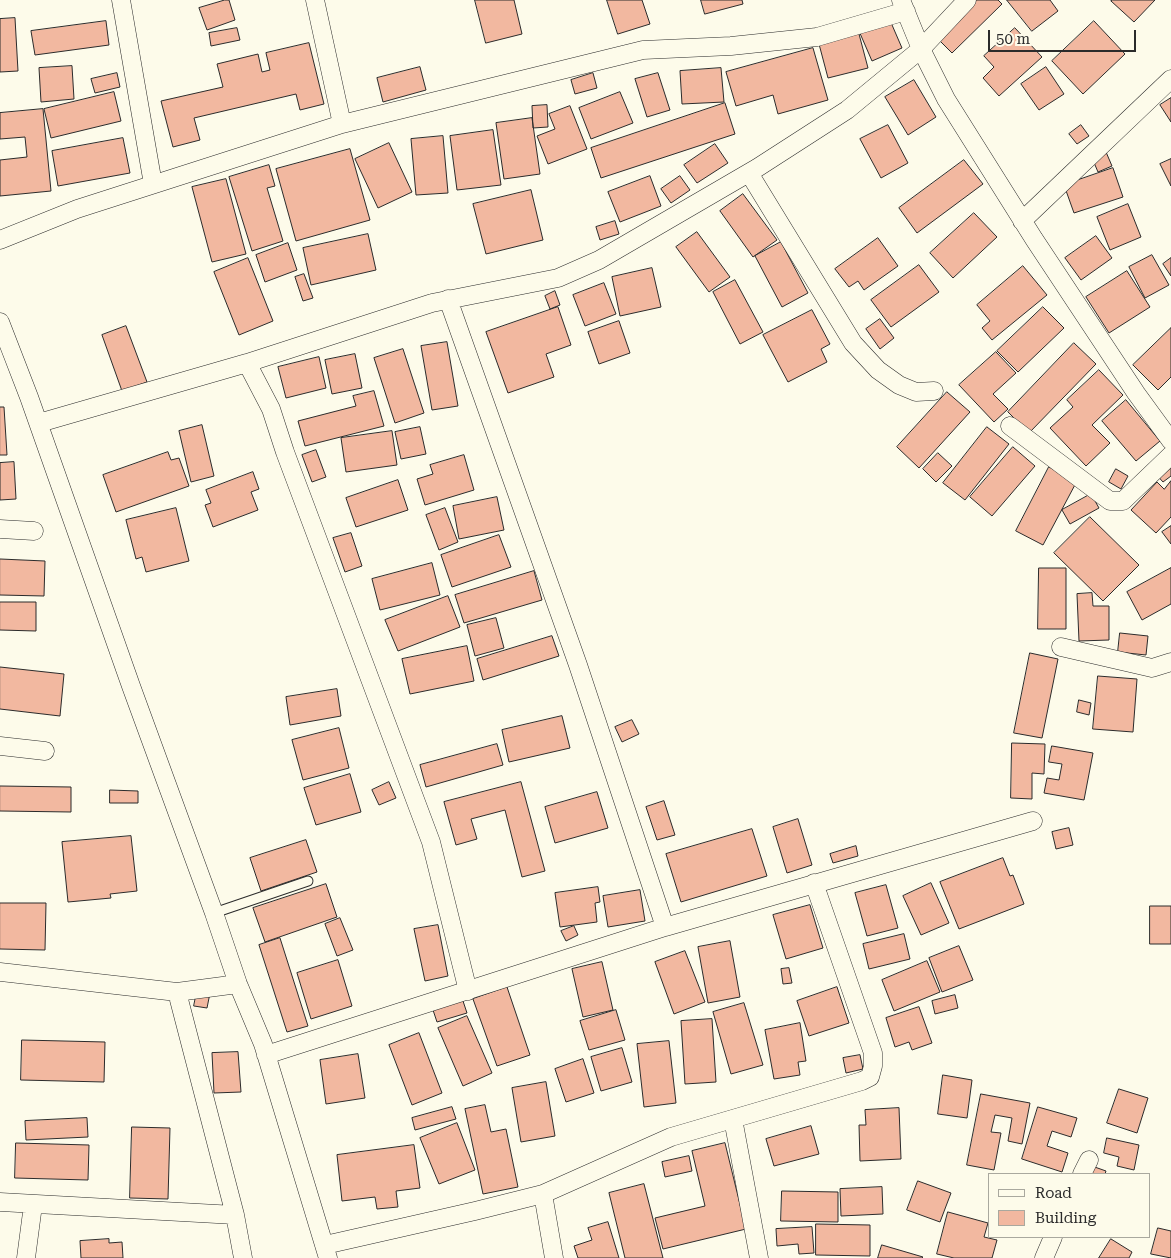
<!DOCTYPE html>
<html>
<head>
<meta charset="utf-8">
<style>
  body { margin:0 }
  #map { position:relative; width:1171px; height:1258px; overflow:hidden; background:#fdfbea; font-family:"Roboto Serif",serif }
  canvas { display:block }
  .legend { position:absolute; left:988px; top:1173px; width:162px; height:65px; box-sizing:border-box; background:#fdfbea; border:1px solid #a9a89e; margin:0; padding:6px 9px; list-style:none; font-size:15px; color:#2b2b2b }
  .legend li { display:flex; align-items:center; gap:10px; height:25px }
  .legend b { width:25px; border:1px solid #a9a89e }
  .scale { position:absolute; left:988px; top:30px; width:148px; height:22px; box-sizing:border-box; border:2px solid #2b2b2b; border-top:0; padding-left:6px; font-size:15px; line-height:18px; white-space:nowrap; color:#2b2b2b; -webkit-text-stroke:4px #fdfbea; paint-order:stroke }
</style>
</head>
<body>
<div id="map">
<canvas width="1171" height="1258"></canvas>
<ul class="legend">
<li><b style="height:6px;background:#fdfbea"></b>Road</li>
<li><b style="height:14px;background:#f2b8a0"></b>Building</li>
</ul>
<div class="scale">50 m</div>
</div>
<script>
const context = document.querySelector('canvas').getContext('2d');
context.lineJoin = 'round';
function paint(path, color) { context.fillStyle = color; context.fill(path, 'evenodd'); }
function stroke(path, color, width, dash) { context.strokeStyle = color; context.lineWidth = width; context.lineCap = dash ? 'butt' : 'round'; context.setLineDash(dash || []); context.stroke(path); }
const building = new Path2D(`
  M225,0H229L235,20L207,30L199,8Z
  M475,0H514L522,34L486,43Z
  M607,0H642L650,24L618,34Z
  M701,0H742L743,4L705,14Z
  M975,0H998L1002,4L952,53L936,37Z
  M1007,0H1050L1058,11L1032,31Z
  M1113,0H1155L1134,22L1111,1Z
  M15,18L18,71L0,72V19Z
  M889,18L902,48L872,61L859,31Z
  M106,21L109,45L35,55L31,31Z
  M1094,21L1125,54L1083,94L1052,61Z
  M237,28L240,40L211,46L209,33Z
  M1015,28L1042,57L999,96L983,78L994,67L984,56Z
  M859,34L868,68L828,78L819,44Z
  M309,43L324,104L300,110L296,94L194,118L200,140L173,147L161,101L223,87L217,64L258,54L262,72L270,70L266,53Z
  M813,48L828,100L778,114L773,95L736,106L726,72Z
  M72,66L74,99L41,102L39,68Z
  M420,67L426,90L383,102L377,78Z
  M1046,67L1064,94L1039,110L1021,84Z
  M721,68L724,102L682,104L680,71Z
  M117,73L120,87L95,93L91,79Z
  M593,73L597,88L575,94L571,80Z
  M658,73L670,110L647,117L635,79Z
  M914,80L936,117L908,135L885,97Z
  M114,92L121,121L51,138L44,109Z
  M620,92L633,123L591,139L579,108Z
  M1171,98V122L1160,105Z
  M725,103L735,134L601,178L591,148Z
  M547,105L548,127L533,128L532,106Z
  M570,106L587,149L548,164L537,136L555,129L549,114Z
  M43,109L51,191L0,196V160L27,157L25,137L0,139V113Z
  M532,118L540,174L504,179L496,123Z
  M888,125L908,163L881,178L860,139Z
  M1081,125L1089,136L1077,144L1069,134Z
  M493,130L501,185L457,190L450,136Z
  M443,136L448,193L416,195L411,139Z
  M123,138L130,173L58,186L52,151Z
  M389,143L412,192L378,208L355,159Z
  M715,144L728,163L697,183L684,165Z
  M350,149L370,220L296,241L276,169Z
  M1106,152L1112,166L1098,172L1092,158Z
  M1171,159V186L1160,164Z
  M964,160L983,184L917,233L899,208Z
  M269,165L275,186L267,188L283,241L252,251L229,177Z
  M1113,168L1123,197L1074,213L1064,185Z
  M650,176L661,206L620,222L608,192Z
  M680,176L690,190L671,203L661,189Z
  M226,179L246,254L212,262L192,187Z
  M531,190L543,240L486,254L473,204Z
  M743,194L777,240L753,257L720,211Z
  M1128,204L1141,237L1110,250L1097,217Z
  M974,213L997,237L953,278L930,253Z
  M615,221L619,234L600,240L596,227Z
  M697,232L730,277L709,292L676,247Z
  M368,234L376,270L311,285L303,248Z
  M1096,236L1112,258L1081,280L1065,258Z
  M878,238L898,266L864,290L858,281L849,287L835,269Z
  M781,242L808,293L782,307L755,256Z
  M288,243L297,270L265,282L256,255Z
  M1152,255L1169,285L1145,298L1129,267Z
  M248,258L273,321L239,335L214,272Z
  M1171,258V276L1163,264Z
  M919,265L939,292L891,327L871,300Z
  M1023,266L1047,295L992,340L982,328L990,321L977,305Z
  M652,268L661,307L620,316L612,277Z
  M1127,271L1150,307L1109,333L1086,297Z
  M304,274L313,298L303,301L295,277Z
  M735,280L763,332L740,344L713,292Z
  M604,283L616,314L585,326L573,295Z
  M555,291L560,305L550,309L545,296Z
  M558,307L571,345L546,354L554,377L508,393L486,332Z
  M1043,307L1064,328L1018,372L997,351Z
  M812,310L830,344L821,349L827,362L788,382L763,335Z
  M880,319L894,338L880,349L866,329Z
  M619,321L630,353L599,364L588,332Z
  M126,326L147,382L122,391L102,335Z
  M1171,328V377L1158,390L1133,365Z
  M447,342L458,406L432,410L421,346Z
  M1074,343L1096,364L1029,433L1008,412Z
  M403,349L424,413L395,423L374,358Z
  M996,352L1016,373L993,394L1008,409L994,422L959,385Z
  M355,354L362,388L332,394L325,360Z
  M319,357L326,388L286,398L278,367Z
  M1099,370L1123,395L1092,425L1110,443L1086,466L1050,428L1073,407L1067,400Z
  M374,391L384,426L305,446L298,421L356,406L353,396Z
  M947,392L970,412L919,468L897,447Z
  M1126,400L1160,441L1136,461L1102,421Z
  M0,407H4L7,455H0Z
  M202,425L214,476L191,482L179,431Z
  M420,427L426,454L401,459L395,432Z
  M987,427L1009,444L965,500L943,483Z
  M392,431L397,465L346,472L341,438Z
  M1013,447L1035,466L992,516L970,497Z
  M316,450L326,477L312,482L302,455Z
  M168,452L171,460L179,458L189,486L116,512L103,475Z
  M938,453L952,466L936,482L923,469Z
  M464,455L474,490L425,505L417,479L433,474L430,465Z
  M1171,460V476L1163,482L1155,473Z
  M14,462L16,499L0,500V463Z
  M1049,467L1077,481L1043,545L1016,531Z
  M1116,469L1128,476L1121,489L1109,482Z
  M253,472L259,489L251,492L258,510L213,527L205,505L211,503L206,490Z
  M398,480L408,510L356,527L346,498Z
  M1171,481V517L1156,533L1131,510L1157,482L1164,489Z
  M1091,494L1099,508L1070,524L1062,510Z
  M497,497L504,530L459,539L453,506Z
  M176,508L189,561L146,572L142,557L136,559L126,520Z
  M445,508L458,542L439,550L426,515Z
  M1090,517L1139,565L1103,601L1054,553Z
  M1171,526V544L1162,532Z
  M351,533L362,566L345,572L333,538Z
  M499,535L511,567L452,587L441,555Z
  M0,559L45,561L44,596L0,595Z
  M432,563L440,595L380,610L372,579Z
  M1039,568H1066V629H1038Z
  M1171,568V604L1142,620L1127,592Z
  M534,571L542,600L464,623L455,595Z
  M1092,593L1093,606H1109V640L1079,641L1077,594Z
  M448,596L460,627L398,651L385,620Z
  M0,602H36V631L0,630Z
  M496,618L504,648L475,656L467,625Z
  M1120,633L1148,636L1146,655L1118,652Z
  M552,636L559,656L483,680L477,659Z
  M467,646L474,681L410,694L402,659Z
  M1030,653L1058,659L1042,738L1014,733Z
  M0,667L64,674L60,716L0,709Z
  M1098,676L1137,679L1133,732L1093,729Z
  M337,689L341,716L290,725L286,697Z
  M1079,700L1091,703L1089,715L1077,712Z
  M562,716L570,748L509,762L502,730Z
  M632,720L639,734L622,742L615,727Z
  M339,728L349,768L303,780L292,740Z
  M1012,743L1045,744L1044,774L1032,773V799L1011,798Z
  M497,744L503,765L426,787L420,765Z
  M1052,746L1093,753L1084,800L1044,793L1047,778L1059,780L1062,764L1049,762Z
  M350,774L361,812L316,825L304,788Z
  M389,782L396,798L379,805L372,790Z
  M521,782L545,871L522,877L505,810L471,819L477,839L456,845L444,802Z
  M0,786L71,787V812L0,811Z
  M110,790L138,791V803H110Z
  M597,792L608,828L555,843L545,807Z
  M664,801L675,835L657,840L646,807Z
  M798,819L812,865L787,873L773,827Z
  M1069,828L1073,845L1056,849L1052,832Z
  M752,829L767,876L681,902L666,854Z
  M131,836L137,891L110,894L111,898L68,902L62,842Z
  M306,840L317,872L261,891L250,858Z
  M856,846L858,856L833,863L830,854Z
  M1003,858L1010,876L1013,875L1024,904L959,929L940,882Z
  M931,883L949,923L921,935L903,896Z
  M326,884L337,917L265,942L253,908Z
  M886,885L898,928L867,936L855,893Z
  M598,887L600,902L595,903L597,922L560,927L555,893Z
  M640,890L645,921L608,927L603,896Z
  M0,903H46L45,950L0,949Z
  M810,905L823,948L786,959L773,915Z
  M1150,906H1171V944H1150Z
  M340,918L353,950L337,956L325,924Z
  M438,925L448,976L425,981L414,929Z
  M574,926L578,935L566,941L561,931Z
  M904,934L910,959L869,969L863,944Z
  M280,938L308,1026L287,1032L259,945Z
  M730,941L740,997L708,1003L698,947Z
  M959,946L973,980L942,992L929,958Z
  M685,951L705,1002L674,1014L655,962Z
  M338,960L352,1006L311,1019L297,973Z
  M927,961L940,992L894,1011L882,980Z
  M602,962L613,1010L583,1017L572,969Z
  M789,968L792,983L783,984L781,969Z
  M507,987L530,1055L497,1066L473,999Z
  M837,987L849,1023L809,1036L797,1001Z
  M197,991L210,993L207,1008L194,1006Z
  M955,995L958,1008L935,1014L932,1001Z
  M463,1001L467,1013L437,1022L433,1010Z
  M744,1003L763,1065L731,1074L713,1012Z
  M919,1007L932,1043L912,1050L909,1042L895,1047L886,1018Z
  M616,1010L625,1040L589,1050L580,1021Z
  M467,1016L492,1073L463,1086L438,1028Z
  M712,1019L716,1082L685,1084L681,1021Z
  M800,1023L806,1061L798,1062L800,1075L774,1079L765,1030Z
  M419,1033L442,1093L412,1105L389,1045Z
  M22,1040L105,1042L104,1082L21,1080Z
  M669,1041L676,1103L644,1107L637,1044Z
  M622,1048L632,1082L601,1091L591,1057Z
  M238,1052L241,1092L214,1093L212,1053Z
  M358,1054L365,1098L326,1104L320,1060Z
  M860,1055L863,1069L846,1073L843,1058Z
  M583,1059L594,1093L566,1102L555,1069Z
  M943,1075L972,1080L967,1118L938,1114Z
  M546,1082L555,1136L521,1142L512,1088Z
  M1119,1089L1148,1098L1137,1133L1107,1123Z
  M981,1094L1030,1103L1022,1144L1008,1141L1012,1118L995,1115L991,1132L1001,1133L994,1170L967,1165Z
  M485,1105L491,1132L506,1129L518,1187L483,1194L465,1109Z
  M452,1107L456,1119L415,1130L412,1118Z
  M1038,1107L1077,1118L1071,1137L1052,1131L1047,1146L1068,1153L1062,1172L1022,1159Z
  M899,1108L901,1159L860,1161L859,1125H866L865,1110Z
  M87,1118L88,1137L26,1140L25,1121Z
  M457,1123L475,1170L439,1184L420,1138Z
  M811,1126L819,1154L774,1166L766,1139Z
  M132,1127L170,1128L168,1199L130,1198Z
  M1107,1138L1139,1145L1134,1170L1117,1166L1119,1157L1104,1153Z
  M16,1143L89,1145L88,1180L15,1178Z
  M725,1143L746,1229L663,1249L655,1218L705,1206L692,1151Z
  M414,1145L420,1188L396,1191L398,1207L377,1209L375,1197L342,1201L337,1155Z
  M689,1156L692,1171L665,1177L662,1162Z
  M1089,1165L1106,1171L1105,1174H1085Z
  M918,1181L951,1193L940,1222L907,1210Z
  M644,1184L663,1258H625L609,1193Z
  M882,1187L883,1214L841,1216L840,1189Z
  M782,1191L838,1192V1222L781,1221Z
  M948,1212L988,1223L984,1237L997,1240L992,1258H954L937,1254Z
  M608,1222L619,1258H578L574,1246L592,1240L588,1228Z
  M816,1224L870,1225V1256L816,1255Z
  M812,1227L814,1253L799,1254L798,1244L777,1246L776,1229Z
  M1158,1228L1171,1231V1258L1151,1254Z
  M109,1239V1243L122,1242L123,1258H81L80,1241Z
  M1111,1239L1132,1252L1129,1258H1099Z
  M882,1245L923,1257L922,1258H878Z`);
const service = new Path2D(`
  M214,913L308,881`);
const minor = new Path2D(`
  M121,0L153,184
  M315,0L342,124
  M901,0L921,49L946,99L1034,239L1136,393L1171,441
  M749,173L853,343L878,370L899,385L916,392L934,391
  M1022,221L1171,79
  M0,240L77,209L342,124L643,50L731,46L817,37L906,11
  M448,299L578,665L665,927
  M0,322L29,397L131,686L214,913L238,984L263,1044L328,1258
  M247,363L271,409L285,452L431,842L468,991
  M39,423L247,363L432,303L558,278L599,260L757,168L847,110L921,49L967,0
  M1010,426L1110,501H1123L1171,455
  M0,529L34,531
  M1061,647L1152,668L1171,662
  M0,746L45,751
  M0,972L177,992L238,984
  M177,992L235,1215L243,1258
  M266,1055L665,927L1033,821
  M733,1119L759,1258
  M1082,1174L1089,1160
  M543,1194L554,1258
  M0,1202L235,1215
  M325,1245L475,1211L543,1194L671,1137L862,1081L870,1077L873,1066V1053L814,883
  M26,1258L33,1205
  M1044,1258L1053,1237`);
paint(building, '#f2b8a0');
stroke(building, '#2b2b2b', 1);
stroke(service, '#2b2b2b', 11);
stroke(minor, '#2b2b2b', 19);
stroke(service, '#fdfbea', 9);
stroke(minor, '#fdfbea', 18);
</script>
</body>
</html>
